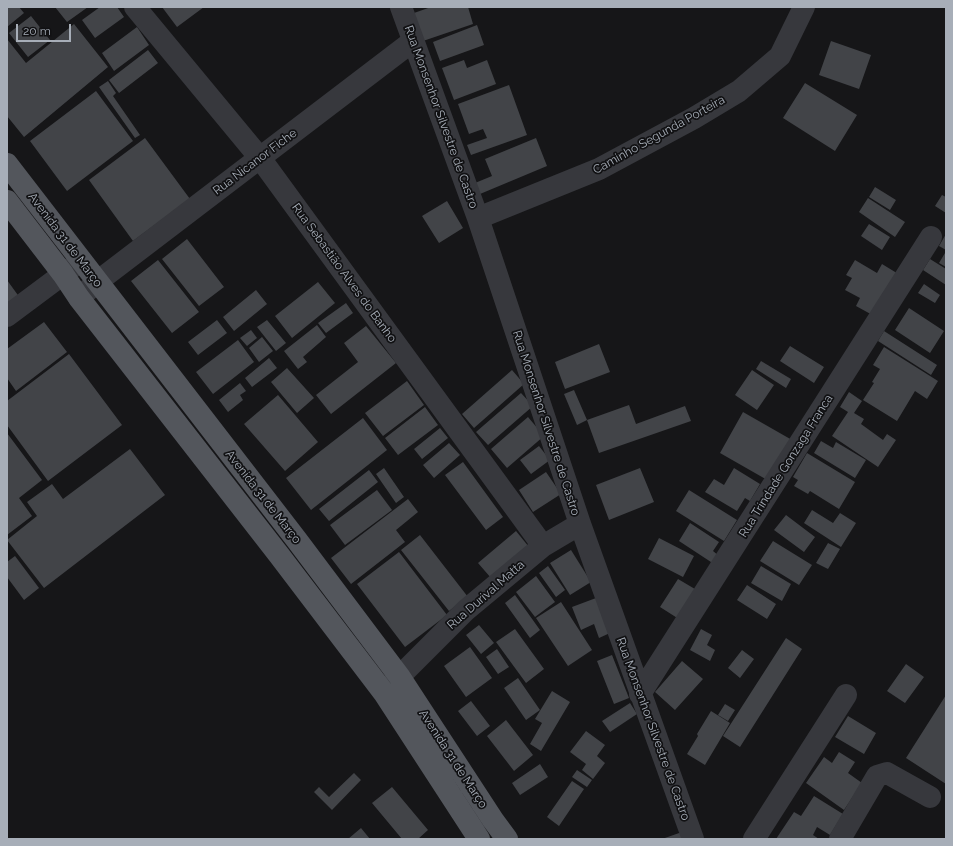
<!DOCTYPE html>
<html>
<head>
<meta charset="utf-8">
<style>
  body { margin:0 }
  #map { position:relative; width:953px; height:846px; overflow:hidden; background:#161618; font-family:Raleway,sans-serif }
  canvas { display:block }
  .frame { position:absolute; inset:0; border:8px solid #a7aeb8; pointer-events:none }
  .scale { position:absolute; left:16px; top:24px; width:55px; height:18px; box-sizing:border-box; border:2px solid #a7aeb8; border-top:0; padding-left:5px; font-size:12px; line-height:14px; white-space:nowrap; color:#a7aeb8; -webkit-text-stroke:3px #111113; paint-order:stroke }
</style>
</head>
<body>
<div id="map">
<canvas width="953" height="846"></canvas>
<div class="frame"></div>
<div class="scale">20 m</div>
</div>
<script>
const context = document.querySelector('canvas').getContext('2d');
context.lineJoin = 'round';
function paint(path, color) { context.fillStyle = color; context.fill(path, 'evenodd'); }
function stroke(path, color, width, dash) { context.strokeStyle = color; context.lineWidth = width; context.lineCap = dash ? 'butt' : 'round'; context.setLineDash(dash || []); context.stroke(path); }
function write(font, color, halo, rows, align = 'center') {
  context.font = font + ' Raleway,sans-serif'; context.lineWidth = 3.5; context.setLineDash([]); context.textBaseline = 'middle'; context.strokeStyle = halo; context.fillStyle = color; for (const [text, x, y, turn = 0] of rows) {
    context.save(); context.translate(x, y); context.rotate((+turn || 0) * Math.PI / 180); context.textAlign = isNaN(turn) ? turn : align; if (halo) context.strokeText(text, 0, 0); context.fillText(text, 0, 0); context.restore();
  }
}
const building = new Path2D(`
  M7,7H19L24,13L7,27Z
  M55,7H88L67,22Z
  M100,7H117L124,17L95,38L82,20Z
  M162,7H204L177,27Z
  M431,7H468L473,24L423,41L414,13Z
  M31,16L50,40L28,57L9,33Z
  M74,24L108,67L24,137L7,116V39L26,63Z
  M477,25L484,45L440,61L433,42Z
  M137,27L149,45L114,71L102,53Z
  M831,41L871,55L859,89L819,75Z
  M148,50L158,63L119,93L109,80Z
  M464,60L467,68L487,60L496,84L454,100L442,68Z
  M108,81L116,93L113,96L140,135L135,138L99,87Z
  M805,83L857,115L835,151L783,118Z
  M509,85L527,135L471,155L467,145L487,138L483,129L469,134L458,104Z
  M96,91L133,141L67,191L30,141Z
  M145,138L190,199L133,241L89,180Z
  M536,138L547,166L480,194L475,183L492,176L485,159Z
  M875,187L896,200L890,210L869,197Z
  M942,195L946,197V213L935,206Z
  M868,198L905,222L895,237L859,212Z
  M447,201L463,228L439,243L422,216Z
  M869,224L890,237L882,250L861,236Z
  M946,234V250L939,246Z
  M187,239L224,287L199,306L162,259Z
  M945,253H946V267L939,263Z
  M930,259L946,269V285L923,270Z
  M158,260L199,312L172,333L131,281Z
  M855,260L877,273L882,264L900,275L876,317L856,306L860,298L845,290L852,278L846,275Z
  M7,280L20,298L7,307Z
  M318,282L335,303L292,338L275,316Z
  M924,284L940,295L935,303L918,293Z
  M256,290L267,304L234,331L223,317Z
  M346,303L353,313L326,333L318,323Z
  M909,308L944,331L930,353L895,330Z
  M217,320L227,333L198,355L188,342Z
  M267,320L286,343L276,351L257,327Z
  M44,322L67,352L16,391L7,378V349Z
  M317,325L326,337L303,357L307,362L298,369L284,351Z
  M366,326L396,363L331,414L316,395L358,362L344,343Z
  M251,330L257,338L247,346L240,338Z
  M884,331L937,365L931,375L878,341Z
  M262,337L273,351L259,362L249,348Z
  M238,340L254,362L213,394L196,372Z
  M599,344L610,372L565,389L555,362Z
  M790,346L824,367L814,383L780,361Z
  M884,347L938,381L927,399L915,391L897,421L863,400L874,383L872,382L880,369L873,365Z
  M69,354L122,425L48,481L7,425V401Z
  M269,358L277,368L252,387L245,378Z
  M761,361L791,379L786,388L756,369Z
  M287,368L314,398L297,413L271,382Z
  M512,370L524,384L474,428L462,414Z
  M752,370L774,385L757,410L735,395Z
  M407,381L424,405L383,436L365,413Z
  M240,383L246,391L240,395L243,400L228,412L219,400Z
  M574,390L587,420L577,425L564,394Z
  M849,392L862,401L854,413L864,419L861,424L883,440L887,434L896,440L878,467L832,436L848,412L840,407Z
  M521,393L533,406L488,445L476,432Z
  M278,395L318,442L285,471L244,424Z
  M629,405L636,424L685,406L691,421L599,453L587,420Z
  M425,407L438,425L398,455L385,438Z
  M743,412L792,440L769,481L720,453Z
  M528,417L544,436L507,468L491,449Z
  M363,418L387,450L311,510L286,478Z
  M440,428L448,438L422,459L414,449Z
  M7,433L42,480L19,498L32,516L7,535Z
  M821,441L833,448L836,442L866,460L855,478L814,453Z
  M449,443L460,455L434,478L423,465Z
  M539,446L550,460L531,474L520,460Z
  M130,449L165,495L44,588L7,540L37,516L27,502L52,484L63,499Z
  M807,453L855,482L839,509L810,491L808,494L794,486L798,480L793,477Z
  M463,462L503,517L486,530L445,475Z
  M384,468L404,497L396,503L376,474Z
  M640,468L654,502L609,520L596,485Z
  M734,468L760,484L750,501L745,498L737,511L705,492L714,479L724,485Z
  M369,470L378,482L329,521L319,509Z
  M546,472L561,494L533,512L519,490Z
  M377,490L392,510L345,545L330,525Z
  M689,490L737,520L724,541L676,511Z
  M408,499L418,512L396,530L405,542L351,584L331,558Z
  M812,510L833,523L840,513L856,523L841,547L804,523Z
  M786,515L815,537L804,552L774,530Z
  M690,523L719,542L713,551L719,556L714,564L679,541Z
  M516,531L529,547L491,578L478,563Z
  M420,535L468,597L449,611L401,550Z
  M659,538L694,556L683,577L648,559Z
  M773,541L812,565L799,585L760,561Z
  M828,543L840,549L828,569L816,563Z
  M571,550L591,582L570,595L550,563Z
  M399,552L447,615L405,647L357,584Z
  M15,556L39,588L24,600L7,577V562Z
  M548,566L565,590L556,597L539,573Z
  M761,566L791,584L782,601L751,583Z
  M536,576L555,602L535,617L516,592Z
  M678,579L700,592L682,621L660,607Z
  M747,585L776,604L767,619L737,600Z
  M515,595L540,630L530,638L505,603Z
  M596,598L610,633L599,638L594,624L581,630L572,607Z
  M561,602L592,650L568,666L536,618Z
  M479,625L494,643L481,654L466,635Z
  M515,629L544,669L526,683L496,642Z
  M701,629L712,635L707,645L715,650L710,661L690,650Z
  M786,638L802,649L740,747L723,736Z
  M470,647L492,678L466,697L444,666Z
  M497,649L509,667L498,674L486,657Z
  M742,650L754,659L740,678L728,668Z
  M612,655L629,698L614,704L597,661Z
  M682,661L703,679L675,710L655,692Z
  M906,664L924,677L905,703L887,691Z
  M518,678L540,710L526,720L504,688Z
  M552,691L570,702L541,751L530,744L542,723L535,719Z
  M946,695V784L906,758Z
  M471,701L490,726L477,736L458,711Z
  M630,703L637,714L610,732L602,721Z
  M725,704L735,710L728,721L718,715Z
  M711,711L730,723L705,765L687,754L698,736L697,734Z
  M848,716L876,733L864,754L835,737Z
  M506,720L533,755L514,771L487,736Z
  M586,731L605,745L597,756L605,763L593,779L582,770L586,764L570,752Z
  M839,752L855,762L848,773L862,783L844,810L806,783L824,757L832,763Z
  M540,764L548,777L520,795L512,783Z
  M577,770L592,780L587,787L572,777Z
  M354,773L361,780L332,810L314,792L319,787L329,797Z
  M572,781L584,789L559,826L547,817Z
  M392,787L428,830L418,839H402L372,803Z
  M814,796L843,814L830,835L817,827L813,835L819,839H776L794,812L801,816Z
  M361,828L370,839H348Z
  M682,832L684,839H662Z`);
const minor = new Path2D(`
  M135,7L260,158L543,546
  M401,7L478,218L580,524L693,839
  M478,218L599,169L694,118L739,91L780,56L804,7
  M79,298L97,282L413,41
  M7,316L78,263
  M387,689L466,610L543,546L580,524
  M640,694L931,237
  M754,839L846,695
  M840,839L877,776L887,773L930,797`);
const major = new Path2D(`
  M7,164L296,539L399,676L493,820L507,839
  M7,201L63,274L79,298L279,555L384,693L479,839`);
const streetNames = [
  ["Rua Monsenhor Silvestre de Castro",441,117,70],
  ["Caminho Segunda Porteira",659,135,-29],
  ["Rua Nicanor Fiche",255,162,-37],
  ["Avenida 31 de Março",65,240,53],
  ["Rua Sebastião Alves do Banho",344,273,54],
  ["Rua Monsenhor Silvestre de Castro",546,423,72],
  ["Rua Trindade Gonzaga Franca",786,466,-58],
  ["Avenida 31 de Março",263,497,52],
  ["Rua Durival Matta",486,595,-41],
  ["Rua Monsenhor Silvestre de Castro",653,729,70],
  ["Avenida 31 de Março",453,759,57]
];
paint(building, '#424448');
stroke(minor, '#37383d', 22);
stroke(major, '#53565c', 22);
write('12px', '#a7aeb8', '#111113', streetNames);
</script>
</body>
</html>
